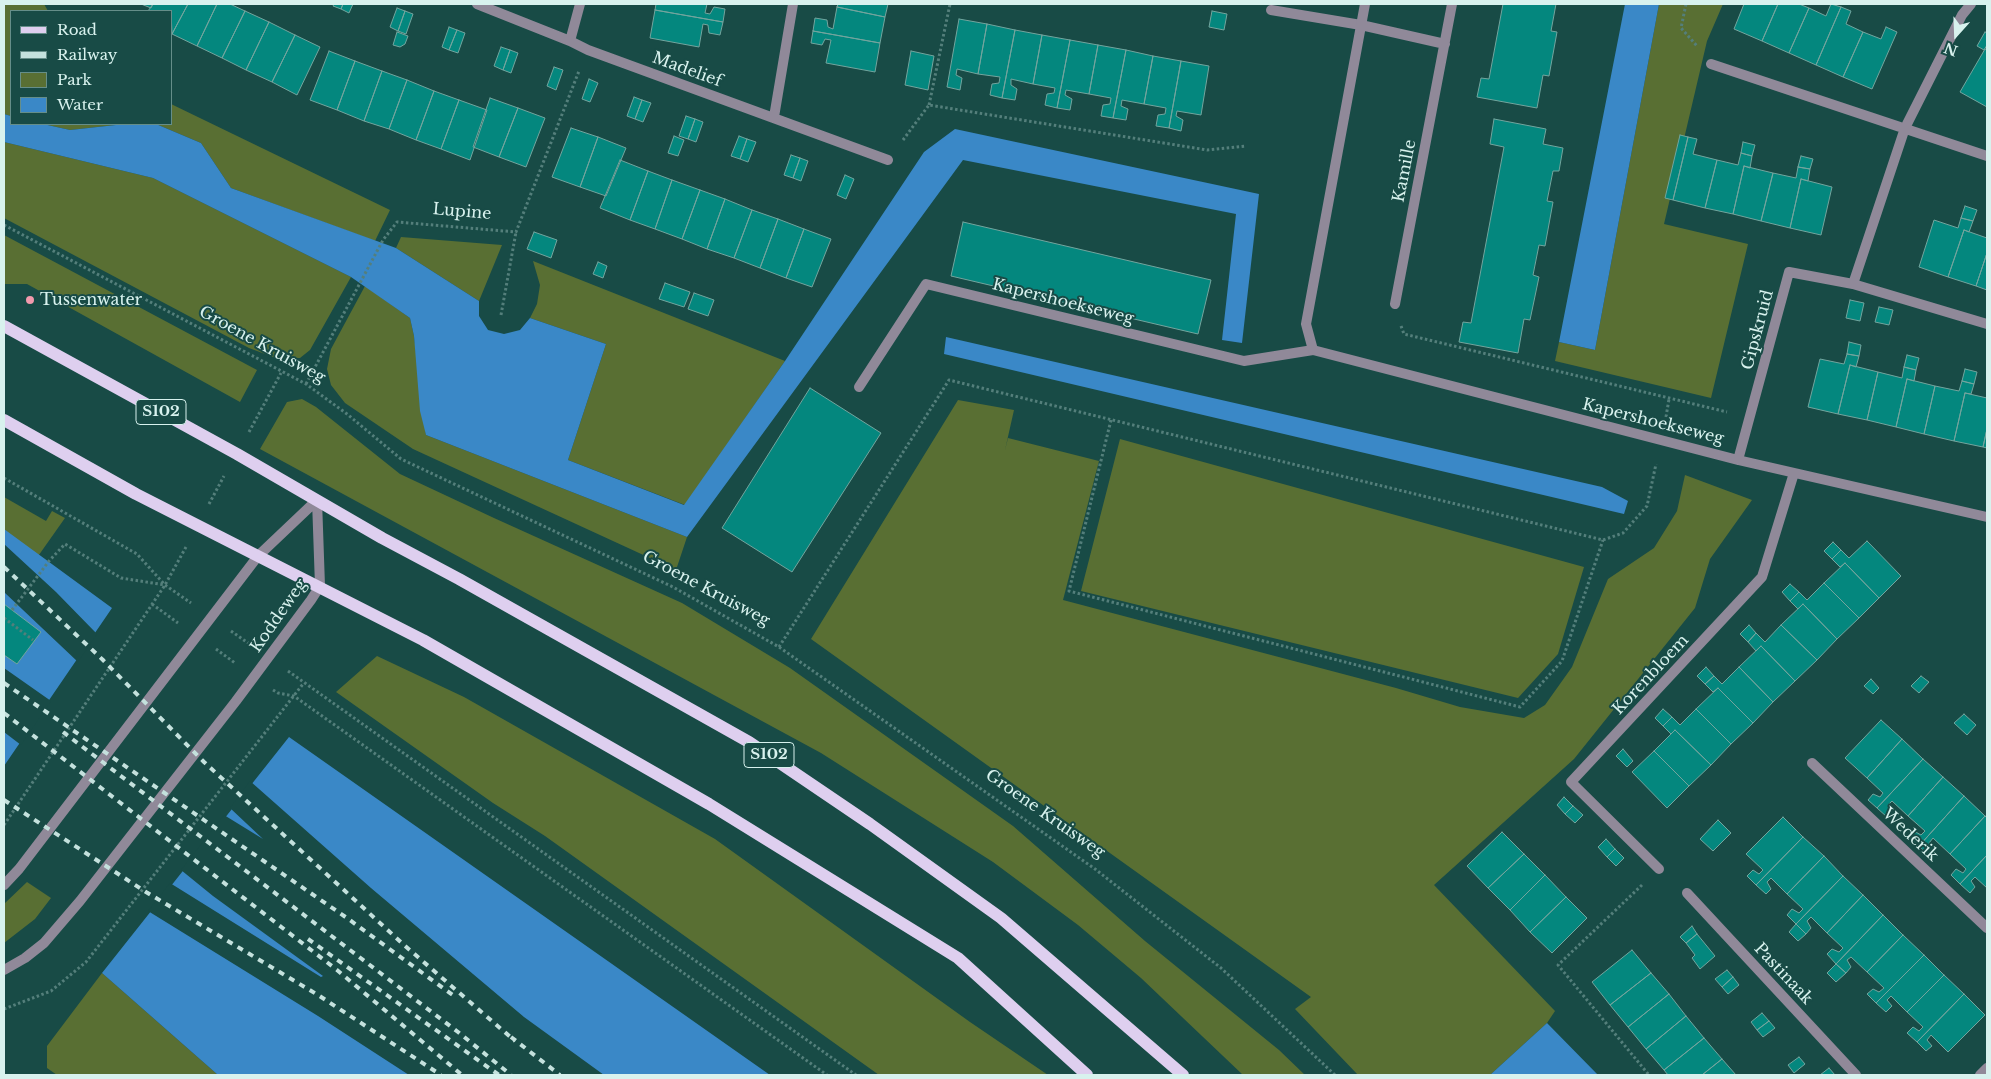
<!DOCTYPE html>
<html>
<head>
<meta charset="utf-8">
<style>
  body { margin:0 }
  #map { position:relative; width:1991px; height:1079px; overflow:hidden; background:#184b46; font-family:"Libre Baskerville",serif }
  canvas { display:block }
  .frame { position:absolute; inset:0; border:5px solid #d8f2ee; pointer-events:none }
  .legend { position:absolute; left:10px; top:10px; width:162px; height:115px; box-sizing:border-box; background:#184b46; border:1px solid #658e89; margin:0; padding:6px 9px; list-style:none; font-size:15px; color:#d8f2ee }
  .legend li { display:flex; align-items:center; gap:10px; height:25px }
  .legend b { width:25px; border:1px solid #658e89 }
  .north { position:absolute; left:1931px; top:10px; width:50px; height:50px; -webkit-text-stroke:4px #184b46; paint-order:stroke; rotate:200deg; font-size:14px; font-weight:700; line-height:20px; text-align:center; color:#d8f2ee }
  .north::after { content:''; display:block; margin:auto; width:18px; height:22px; background:#d8f2ee; clip-path:polygon(50% 0,100% 100%,50% 72%,0 100%) }
</style>
</head>
<body>
<div id="map">
<canvas width="1991" height="1079"></canvas>
<div class="frame"></div>
<ul class="legend">
<li><b style="height:6px;background:#decfef"></b>Road</li>
<li><b style="height:6px;background:#c4e1dd"></b>Railway</li>
<li><b style="height:14px;background:#596f33"></b>Park</li>
<li><b style="height:14px;background:#3a88c7"></b>Water</li>
</ul>
<div class="north">N</div>
</div>
<script>
const c = document.querySelector('canvas').getContext('2d');
c.lineJoin = 'round';
function fillPath(path, color) {
  c.fillStyle = color;
  c.fill(path, 'evenodd');
}
function toPath(rows) {
  const path = new Path2D();
  for (const r of rows) {
    path.moveTo(r[0], r[1]);
    for (let i = 2; i < r.length; i += 2) path.lineTo(r[i], r[i + 1]);
  }
  return path;
}
function trace(path, color, width, dash) {
  c.strokeStyle = color;
  c.lineWidth = width;
  c.lineCap = dash ? 'butt' : 'round';
  c.setLineDash(dash || []);
  c.stroke(path);
}
function write(font, color, halo, rows, align = 'center') {
  c.font = font + ' "Libre Baskerville",serif';
  c.lineWidth = 4;
  c.setLineDash([]);
  c.textBaseline = 'middle';
  c.strokeStyle = halo;
  c.fillStyle = color;
  for (const [text, x, y, turn = 0] of rows) {
    c.save();
    c.translate(x, y);
    c.rotate((+turn || 0) * Math.PI / 180);
    c.textAlign = isNaN(turn) ? turn : align;
    if (halo) c.strokeText(text, 0, 0);
    c.fillText(text, 0, 0);
    c.restore();
  }
}
fillPath(toPath([
  [4,4,44,4,48,11,11,11,11,116,4,114],
  [1659,4,1723,4,1707,41,1664,224,1748,244,1711,398,1555,361,1559,342,1595,350],
  [171,104,390,210,375,241,231,188,201,143,156,124,171,124],
  [43,124,125,124,70,130],
  [4,142,153,178,351,277,310,350,300,358,281,360,249,348,4,218],
  [4,235,257,370,240,402,27,284,4,284],
  [401,237,502,245,479,301,396,248],
  [533,261,785,361,685,505,568,460,606,344,530,318,537,304,540,285],
  [365,286,410,318,414,336,426,435,687,537,676,570,413,449,345,403,331,385,327,369,331,349],
  [302,399,316,407,400,474,494,518,682,603,790,668,1013,826,1145,941,1279,1050,1305,1075,1243,1075,1141,978,1078,925,993,862,821,753,260,449,287,402],
  [958,400,1014,410,1005,450,1008,438,1099,461,1063,600,1396,688,1460,707,1524,718,1545,705,1572,667,1608,579,1654,548,1677,511,1685,475,1752,500,1710,559,1695,608,1574,759,1434,885,1555,1011,1547,1023,1490,1075,1358,1075,1295,1009,1311,997,811,639],
  [1120,439,1584,567,1558,654,1518,698,1081,591],
  [4,497,46,521,52,511,65,518,29,569,4,546],
  [377,656,464,697,715,839,970,1022,1048,1075,879,1075,545,836,493,803,336,692],
  [27,882,51,898,35,919,4,943,4,904],
  [102,973,218,1075,57,1075,47,1068,47,1046]
]), '#596f33');
fillPath(toPath([
  [1625,4,1659,4,1595,350,1559,342],
  [4,114,11,116,11,124,43,124,70,130,125,124,156,124,201,143,231,188,396,248,479,301,479,316,488,330,504,334,520,330,530,318,606,344,568,460,684,505,785,361,924,152,955,129,1259,194,1242,343,1222,340,1236,214,963,160,687,537,426,435,420,411,414,336,410,318,351,277,153,178,4,142],
  [946,337,1602,487,1628,501,1624,514,944,354],
  [4,529,112,608,4,766],
  [289,737,770,1075,218,1075,102,973],
  [1547,1023,1598,1075,1490,1075]
]), '#3a88c7');
fillPath(toPath([
  [4,544,56,592,97,634,78,662,4,592],
  [4,668,51,701,21,745,4,732],
  [250,781,371,888,524,1017,604,1075,409,1075,318,1016,148,911,170,883,321,977,323,976,213,896,181,870,224,815,263,839,230,808]
]), '#184b46');
const building = toPath([
  [141,4,153,4,151,8,141,4],
  [153,4,188,4,172,34,171,11,148,11,153,4],
  [188,4,217,4,197,46,172,34,188,4],
  [217,4,230,4,245,11,222,58,197,46,217,4],
  [334,4,343,4,341,9,333,6,334,4],
  [343,4,353,4,349,13,341,9,343,4],
  [656,4,707,4,705,13,710,14,714,7,725,9,723,22,655,10,656,4],
  [838,4,888,4,885,17,837,7,838,4],
  [1503,4,1556,4,1551,31,1557,32,1549,76,1543,75,1537,108,1477,97,1481,78,1489,79,1503,4],
  [1744,4,1778,4,1762,41,1734,29,1744,4],
  [1778,4,1799,4,1809,8,1789,53,1762,41,1778,4],
  [1831,4,1841,7,1816,65,1789,53,1809,8,1826,16,1831,4],
  [837,7,885,17,880,43,813,31,815,18,827,20,828,27,833,29,837,7],
  [1841,7,1851,11,1846,24,1863,32,1843,77,1816,65,1841,7],
  [397,8,405,11,398,31,390,27,397,8],
  [655,10,723,22,720,35,709,33,708,25,703,24,699,47,650,38,655,10],
  [245,11,269,22,246,70,222,58,245,11],
  [405,11,413,14,406,34,398,31,405,11],
  [1212,11,1227,14,1224,30,1209,27,1212,11],
  [959,19,987,24,978,74,957,69,956,75,962,78,960,90,947,87,959,19],
  [269,22,295,35,272,82,246,70,269,22],
  [987,24,1015,30,1002,98,990,95,992,84,999,83,1000,77,978,74,987,24],
  [449,27,457,30,449,50,442,47,449,27],
  [1886,27,1897,32,1872,89,1843,77,1863,32,1881,39,1886,27],
  [457,30,465,33,458,53,449,50,457,30],
  [1015,30,1042,35,1033,84,1011,79,1011,85,1017,89,1015,100,1002,98,1015,30],
  [813,31,880,43,875,72,826,63,831,40,825,39,822,45,811,43,813,31],
  [397,32,408,36,405,44,400,47,393,45,397,32],
  [1985,32,1987,33,1987,45,1984,50,1977,46,1985,32],
  [295,35,320,47,297,95,272,82,295,35],
  [1042,35,1070,40,1057,108,1045,105,1047,94,1054,93,1055,88,1033,84,1042,35],
  [1070,40,1098,45,1089,94,1066,90,1065,95,1072,99,1070,110,1057,108,1070,40],
  [1098,45,1126,50,1113,118,1101,116,1103,105,1110,104,1111,98,1089,94,1098,45],
  [501,47,510,50,503,70,494,66,501,47],
  [1985,49,1987,50,1987,107,1960,92,1985,49],
  [510,50,518,53,511,73,503,70,510,50],
  [1126,50,1153,56,1144,104,1122,100,1121,106,1128,109,1126,120,1113,118,1126,50],
  [329,51,355,61,337,110,310,100,329,51],
  [911,51,934,56,928,90,905,85,911,51],
  [1153,56,1181,61,1169,128,1156,126,1158,115,1165,114,1166,108,1144,104,1153,56],
  [355,61,382,71,364,121,337,110,355,61],
  [1181,61,1209,66,1201,115,1177,111,1176,116,1183,120,1181,131,1169,128,1181,61],
  [554,67,563,70,556,90,547,86,554,67],
  [382,71,407,80,389,129,364,121,382,71],
  [589,79,598,83,590,102,582,99,589,79],
  [407,80,434,91,416,140,389,129,407,80],
  [434,91,459,100,441,149,416,140,434,91],
  [634,97,642,100,635,119,627,116,634,97],
  [490,98,518,108,499,157,473,147,490,98],
  [459,100,487,110,470,160,441,149,459,100],
  [642,100,651,103,643,122,635,119,642,100],
  [518,108,545,118,526,167,499,157,518,108],
  [686,116,695,119,688,139,679,136,686,116],
  [695,119,703,122,696,142,688,139,695,119],
  [1494,119,1546,129,1543,144,1563,148,1559,171,1553,171,1547,201,1553,202,1545,246,1539,245,1533,275,1539,277,1530,320,1524,319,1518,353,1459,342,1463,322,1471,323,1504,147,1490,144,1494,119],
  [571,128,598,137,580,187,552,177,571,128],
  [1680,135,1688,137,1673,200,1665,198,1680,135],
  [674,136,684,140,678,156,668,153,674,136],
  [739,136,747,139,740,159,731,156,739,136],
  [598,137,626,148,606,196,580,187,598,137],
  [1688,137,1697,139,1693,154,1717,160,1705,208,1673,200,1688,137],
  [747,139,756,142,748,162,740,159,747,139],
  [1743,142,1755,145,1752,156,1741,153,1743,142],
  [1741,153,1752,156,1750,168,1744,166,1733,214,1705,208,1717,160,1738,165,1741,153],
  [791,155,800,158,793,178,784,175,791,155],
  [1801,156,1813,159,1810,169,1798,167,1801,156],
  [800,158,808,161,801,181,793,178,800,158],
  [620,160,648,171,630,220,600,208,620,160],
  [1744,166,1773,173,1761,221,1733,214,1744,166],
  [1798,167,1810,169,1808,181,1801,179,1790,228,1761,221,1773,173,1796,178,1798,167],
  [648,171,672,180,655,229,630,220,648,171],
  [845,175,854,179,846,199,837,195,845,175],
  [1801,179,1832,187,1821,235,1790,228,1801,179],
  [672,180,700,190,682,239,655,229,672,180],
  [700,190,725,199,707,249,682,239,700,190],
  [725,199,752,210,734,258,707,249,725,199],
  [1965,206,1977,210,1973,221,1961,218,1965,206],
  [752,210,778,219,760,268,734,258,752,210],
  [1961,218,1973,221,1969,232,1964,230,1948,277,1919,267,1934,220,1958,228,1961,218],
  [778,219,804,229,786,278,760,268,778,219],
  [963,222,1211,280,1198,334,951,276,963,222],
  [804,229,831,239,812,287,786,278,804,229],
  [1964,230,1987,238,1987,253,1976,286,1948,277,1964,230],
  [534,232,557,240,551,258,527,249,534,232],
  [1987,253,1987,290,1976,286,1987,253],
  [598,262,607,266,603,278,593,274,598,262],
  [665,283,690,292,684,307,659,299,665,283],
  [694,293,714,300,708,316,688,309,694,293],
  [1850,300,1864,303,1860,321,1846,318,1850,300],
  [1879,307,1893,310,1889,325,1875,322,1879,307],
  [1849,342,1861,345,1859,356,1847,354,1849,342],
  [1847,354,1859,356,1856,367,1850,365,1838,414,1808,407,1820,359,1844,364,1847,354],
  [1907,355,1919,358,1916,370,1904,367,1907,355],
  [1850,365,1878,372,1867,420,1838,414,1850,365],
  [1904,367,1916,370,1914,381,1907,379,1896,427,1867,420,1878,372,1902,378,1904,367],
  [1965,369,1977,372,1974,384,1962,381,1965,369],
  [1907,379,1935,386,1924,434,1896,427,1907,379],
  [1962,381,1974,384,1971,394,1965,393,1954,441,1924,434,1935,386,1959,391,1962,381],
  [810,388,881,433,792,572,722,528,810,388],
  [1965,393,1987,398,1987,429,1983,447,1954,441,1965,393],
  [1987,429,1987,448,1983,447,1987,429],
  [1867,541,1901,576,1879,598,1845,563,1840,567,1832,559,1841,550,1849,558,1867,541],
  [1833,542,1841,550,1832,559,1824,551,1833,542],
  [1845,563,1879,598,1859,618,1824,583,1845,563],
  [1824,583,1859,618,1837,639,1803,604,1798,609,1790,601,1799,592,1807,600,1824,583],
  [1790,584,1799,592,1790,601,1782,592,1790,584],
  [4,604,41,632,17,664,4,655,4,604],
  [1803,604,1837,639,1817,660,1781,625,1803,604],
  [1749,625,1756,633,1748,642,1740,634,1749,625],
  [1781,625,1817,660,1795,681,1761,646,1756,651,1748,642,1756,633,1765,642,1781,625],
  [1761,646,1795,681,1773,702,1739,667,1761,646],
  [1706,667,1714,676,1705,684,1697,676,1706,667],
  [1739,667,1773,702,1753,723,1718,688,1713,692,1705,684,1714,676,1722,684,1739,667],
  [1921,676,1929,682,1919,693,1911,686,1921,676],
  [1871,679,1879,688,1873,694,1864,686,1871,679],
  [1718,688,1753,723,1731,744,1696,709,1718,688],
  [1663,709,1672,717,1663,726,1655,718,1663,709],
  [1696,709,1731,744,1711,765,1675,730,1671,734,1663,726,1672,717,1680,725,1696,709],
  [1964,714,1976,725,1967,735,1954,723,1964,714],
  [1881,720,1902,739,1867,778,1845,758,1881,720],
  [1675,730,1711,765,1689,786,1654,751,1675,730],
  [1902,739,1923,759,1877,808,1868,800,1873,794,1880,797,1883,793,1867,778,1902,739],
  [1623,749,1633,761,1627,767,1616,756,1623,749],
  [1654,751,1689,786,1667,808,1632,772,1654,751],
  [1923,759,1943,777,1908,816,1892,801,1888,805,1892,811,1887,817,1877,808,1923,759],
  [1943,777,1964,796,1919,846,1909,837,1914,831,1921,835,1925,831,1908,816,1943,777],
  [1964,796,1985,816,1950,854,1933,838,1929,843,1934,849,1928,855,1919,846,1964,796],
  [1564,797,1573,806,1565,814,1557,805,1564,797],
  [1573,806,1583,815,1575,823,1565,814,1573,806],
  [1985,816,1987,818,1987,855,1960,884,1951,875,1956,869,1963,873,1966,869,1950,854,1985,816],
  [1783,817,1803,837,1756,885,1747,876,1753,870,1759,874,1763,870,1746,854,1783,817],
  [1718,820,1731,833,1713,851,1700,839,1718,820],
  [1502,832,1524,854,1488,888,1467,866,1502,832],
  [1803,837,1824,856,1787,894,1771,878,1767,882,1771,889,1766,894,1756,885,1803,837],
  [1606,839,1615,849,1607,857,1598,847,1606,839],
  [1615,849,1624,858,1616,866,1607,857,1615,849],
  [1524,854,1545,875,1510,910,1488,888,1524,854],
  [1987,855,1987,888,1975,877,1971,881,1975,887,1970,893,1960,884,1987,855],
  [1824,856,1843,876,1796,924,1787,915,1792,909,1799,913,1803,909,1787,894,1824,856],
  [1545,875,1566,897,1530,932,1510,910,1545,875],
  [1843,876,1863,895,1827,933,1811,917,1807,921,1811,928,1806,934,1796,924,1843,876],
  [1863,895,1883,915,1836,964,1827,954,1832,949,1839,952,1843,948,1827,933,1863,895],
  [1566,897,1587,918,1552,953,1530,932,1566,897],
  [1883,915,1903,935,1867,972,1851,957,1847,960,1851,967,1846,973,1836,964,1883,915],
  [1796,924,1806,934,1798,941,1789,932,1796,924],
  [1692,926,1697,934,1686,943,1680,937,1692,926],
  [1697,934,1715,956,1700,969,1692,958,1695,955,1686,943,1697,934],
  [1903,935,1924,955,1876,1003,1867,994,1873,989,1879,992,1884,988,1867,972,1903,935],
  [1632,950,1651,973,1610,1005,1592,982,1632,950],
  [1924,955,1944,975,1907,1012,1891,996,1887,1000,1892,1006,1886,1012,1876,1003,1924,955],
  [1836,964,1846,973,1836,982,1827,973,1836,964],
  [1727,970,1733,977,1722,987,1715,979,1727,970],
  [1651,973,1669,994,1628,1027,1610,1005,1651,973],
  [1944,975,1964,994,1917,1042,1907,1033,1913,1027,1919,1031,1923,1027,1907,1012,1944,975],
  [1733,977,1739,985,1728,994,1722,987,1733,977],
  [1669,994,1686,1016,1646,1049,1628,1027,1669,994],
  [1964,994,1985,1015,1948,1052,1931,1035,1927,1040,1932,1046,1926,1051,1917,1042,1964,994],
  [1762,1013,1769,1021,1757,1030,1751,1022,1762,1013],
  [1686,1016,1704,1038,1664,1070,1646,1049,1686,1016],
  [1769,1021,1775,1028,1763,1037,1757,1030,1769,1021],
  [1704,1038,1722,1059,1702,1075,1668,1075,1664,1070,1704,1038],
  [1799,1057,1805,1064,1794,1073,1788,1065,1799,1057],
  [1722,1059,1736,1075,1702,1075,1722,1059],
  [1829,1068,1835,1075,1820,1075,1829,1068]
]);
fillPath(building, '#04877e');
trace(building, '#73a59e', 1);
trace(toPath([
  [1686,4,1681,28,1697,46],
  [929,105,950,4],
  [903,140,929,105,1207,150,1246,146],
  [4,225,306,384,347,414,401,459,673,587,779,647,1095,869,1221,968,1335,1075],
  [501,315,516,232],
  [1401,326,1404,334,1727,412],
  [306,384,383,240,397,222,516,232,579,71],
  [1666,417,1669,399],
  [1111,420,1069,591,1520,707,1562,661,1603,540],
  [249,432,281,373],
  [4,478,137,554,165,585,191,603],
  [209,504,224,476],
  [152,604,178,623],
  [12,610,49,561,65,544,121,578,165,585],
  [4,618,33,640],
  [231,631,248,643],
  [779,647,949,380,1603,540,1623,533,1647,506,1656,464],
  [216,649,235,663],
  [288,671,856,1075],
  [273,690,278,693,294,696,827,1075],
  [4,825,165,585,186,547],
  [1642,885,1558,965,1649,1075],
  [4,1009,51,991,86,962,303,684]
]), '#547f7b', 3, [2.5, 2.5]);
trace(toPath([
  [1271,10,1361,25],
  [859,387,926,284,1244,361,1313,350]
]), '#908999', 10);
trace(toPath([
  [477,4,570,41,588,50,888,160],
  [1365,4,1306,324,1313,350,1738,460,1987,517],
  [1361,25,1445,44],
  [570,41,580,4],
  [1711,64,1987,156],
  [774,117,793,4],
  [1853,284,1987,324],
  [1395,304,1452,4],
  [1738,460,1789,272,1853,284,1905,128,1962,15,1971,4],
  [1812,763,1987,928],
  [1659,869,1571,782,1762,577,1794,473],
  [4,885,19,869,258,556,317,500],
  [1687,893,1856,1075],
  [4,970,25,958,44,943,80,901,236,701,311,600,320,586,317,500],
  [1980,1075,1987,1068]
]), '#908999', 10);
trace(toPath([
  [4,326,237,454,382,538,459,579,749,742,870,824,1001,918,1183,1075],
  [4,420,136,494,423,640,709,804,958,958,1087,1075]
]), '#decfef', 12);
trace(toPath([
  [4,567,103,660,204,762,404,945,515,1041],
  [4,683,347,918,454,996],
  [4,713,337,970,462,1075],
  [63,732,458,1032,511,1075],
  [4,800,146,892,318,995,441,1075],
  [308,939,499,1075],
  [511,1037,560,1075]
]), '#c4e1dd', 4, [6, 6]);
for (const [x, y, r, color] of [
  [30,300,5,"#f29aad"]
]) {
  const dot = new Path2D();
  dot.arc(x, y, r, 0, 2 * Math.PI);
  c.fillStyle = color;
  c.fill(dot);
  trace(dot, '#184b46', 2);
}
for (const [x, y, w] of [
  [161,412,50],
  [769,755,50]
]) {
  const box = new Path2D();
  box.roundRect(x - w / 2, y - 12.5, w, 25, 4);
  c.fillStyle = '#184b46';
  c.fill(box);
  trace(box, '#d8f2ee', 1);
}
write('bold 15px', '#d8f2ee', null, [
  ["S102",161,412],
  ["S102",769,755]
]);
write('16px', '#d8f2ee', '#184b46', [
  ["Madelief",687,70,20],
  ["Kamille",1405,171,-79],
  ["Lupine",462,212,5],
  ["Kapershoekseweg",1063,302,14],
  ["Gipskruid",1758,330,-75],
  ["Groene Kruisweg",262,345,29],
  ["Kapershoekseweg",1653,422,14],
  ["Groene Kruisweg",706,589,28],
  ["Koddeweg",279,616,-55],
  ["Korenbloem",1651,675,-47],
  ["Groene Kruisweg",1045,814,35],
  ["Wederik",1910,835,43],
  ["Pastinaak",1783,974,47]
]);
write('16px', '#d8f2ee', '#184b46', [
  ["Tussenwater",40,300]
], 'left');
</script>
</body>
</html>
